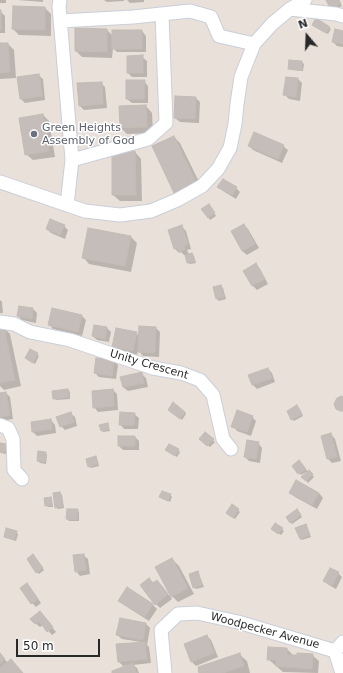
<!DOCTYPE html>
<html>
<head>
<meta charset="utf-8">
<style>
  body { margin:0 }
  #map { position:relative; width:343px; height:673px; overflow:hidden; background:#e9e0da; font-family:"DejaVu Sans",sans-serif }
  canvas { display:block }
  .north { position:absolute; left:287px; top:16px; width:40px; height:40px; -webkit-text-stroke:3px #fff; paint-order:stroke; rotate:341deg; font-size:11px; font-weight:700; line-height:16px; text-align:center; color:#282828 }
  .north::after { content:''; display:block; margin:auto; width:14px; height:18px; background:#282828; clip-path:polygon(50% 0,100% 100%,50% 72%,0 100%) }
  .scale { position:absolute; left:16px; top:639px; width:84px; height:18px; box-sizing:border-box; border:2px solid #282828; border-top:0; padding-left:5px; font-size:12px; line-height:14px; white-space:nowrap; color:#282828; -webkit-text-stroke:3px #fff; paint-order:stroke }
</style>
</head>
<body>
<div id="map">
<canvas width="343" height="673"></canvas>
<div class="north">N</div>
<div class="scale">50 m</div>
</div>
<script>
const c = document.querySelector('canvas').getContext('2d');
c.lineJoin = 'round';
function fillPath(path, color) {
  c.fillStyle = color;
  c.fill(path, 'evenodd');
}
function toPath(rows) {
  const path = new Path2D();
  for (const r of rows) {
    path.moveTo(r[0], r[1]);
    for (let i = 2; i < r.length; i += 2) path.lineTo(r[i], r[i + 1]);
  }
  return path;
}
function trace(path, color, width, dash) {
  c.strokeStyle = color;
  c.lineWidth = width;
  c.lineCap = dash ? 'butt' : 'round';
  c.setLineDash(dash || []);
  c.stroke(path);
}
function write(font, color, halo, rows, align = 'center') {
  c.font = font + ' "DejaVu Sans",sans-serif';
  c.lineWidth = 3;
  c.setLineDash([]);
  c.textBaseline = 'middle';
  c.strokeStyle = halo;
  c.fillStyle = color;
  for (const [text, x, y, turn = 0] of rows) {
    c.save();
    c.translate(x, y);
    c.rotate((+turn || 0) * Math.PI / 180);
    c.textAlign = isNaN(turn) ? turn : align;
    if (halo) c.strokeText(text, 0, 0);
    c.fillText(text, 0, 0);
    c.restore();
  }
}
fillPath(toPath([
  [0,0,6,0,6,3,0,3],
  [17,0,43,0,43,2],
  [104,0,124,0,124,1,107,2],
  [127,0,144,0,144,2,130,3],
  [327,0,339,0,342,6,333,10],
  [14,7,45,8,51,14,51,36,19,35,13,29],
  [0,11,5,16,5,33,0,33],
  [315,27,329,28,331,29,328,34],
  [107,30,113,36,142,31,146,36,146,52,117,52,113,48,112,58,82,57,76,51],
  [343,32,343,47,337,46,333,42],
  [0,44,8,44,14,50,16,78,0,79],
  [128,57,142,57,147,61,147,77,132,77,128,73],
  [302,62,304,64,303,71,291,70,289,69],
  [38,75,43,79,45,100,25,103,21,99],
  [298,79,302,83,300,101,289,99,285,95],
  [144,81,148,86,148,103,132,103,127,99],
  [101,83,105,87,107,108,84,110,79,105],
  [176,97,196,98,200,102,199,123,180,122,175,118],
  [146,106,152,113,153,133,127,134,121,128],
  [43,115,49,121,55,157,33,160,26,154],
  [174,137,180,143,202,188,181,198,175,192],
  [249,146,283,146,288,150,282,163,253,150],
  [113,152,135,152,141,159,142,201,120,201,113,195],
  [219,187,236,188,240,192,236,199,223,191],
  [211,207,216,216,210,220,203,209],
  [244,225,248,229,259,248,247,255,242,251],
  [64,226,68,230,65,239,51,233,47,229],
  [182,227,186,231,191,249,187,250,189,255,192,254,194,256,196,263,190,264,188,263,186,255,184,255,181,252,179,253,175,249],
  [131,237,137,243,131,272,89,264,83,257],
  [256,265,260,269,268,284,257,290,253,286,244,271],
  [221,286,223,288,226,299,219,301,217,299],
  [0,300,2,302,3,313,0,313],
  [33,309,37,313,36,323,22,320,18,316],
  [82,316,86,320,82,336,53,329,49,324],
  [140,327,156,328,160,332,159,357,143,356,138,350,137,355,117,351,113,347,136,333,140,337],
  [4,328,10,334,21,386,4,390,0,386,0,329],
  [107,328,111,332,109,342,97,340,93,336],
  [30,350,39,356,35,364,28,360],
  [114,361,118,365,116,379,99,377,95,373],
  [268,369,272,373,275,382,257,389,253,385],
  [141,373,146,378,148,387,128,391,123,387],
  [68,390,70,392,70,399,56,400,54,398],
  [113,390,117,394,118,410,98,412,94,407],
  [6,393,10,397,13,419,0,421,0,394],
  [299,408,303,416,294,421,292,419],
  [171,411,185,412,186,414,182,420],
  [70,413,75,417,77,426,65,430,61,426],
  [134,414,139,418,138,429,124,429,120,424],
  [252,417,256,421,251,436,237,431,233,426],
  [51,420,55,425,56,433,37,436,33,432],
  [107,424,110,431,103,432,102,430],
  [206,433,215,442,210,447,200,439],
  [331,434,335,439,341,461,332,463,328,459],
  [119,437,135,437,139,441,139,450,123,450,119,446],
  [258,443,262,448,260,463,249,461,245,457],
  [6,445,8,447,6,454,1,453,0,447],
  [166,450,178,450,180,452,177,457],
  [46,453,47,455,46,464,40,463,38,461],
  [96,457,97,459,99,466,91,468,89,466],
  [301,463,308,472,309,471,314,477,308,483,303,477,307,473,306,472,301,475,293,466],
  [60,493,62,495,64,508,58,509,56,507],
  [291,493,319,493,323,498,317,509,295,497],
  [170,495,172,497,170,502,161,497],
  [51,498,52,500,53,507,48,507,46,505],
  [233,505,240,512,235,519,229,514],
  [77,510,79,512,79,521,69,521,67,519],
  [299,512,302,517,292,524,290,522],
  [306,526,311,537,302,540,300,538],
  [272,529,282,529,284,531,281,535],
  [16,532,18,534,16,541,7,538,5,537],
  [83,555,88,559,90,574,80,576,76,571],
  [35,557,44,570,39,574,37,572],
  [172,559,179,566,194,594,178,602,172,596],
  [198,572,204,587,196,589,194,587],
  [338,573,342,577,336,589,329,585,324,581],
  [153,584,161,585,172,599,160,608,156,604],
  [127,588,153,605,157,609,149,621,124,605,119,600],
  [31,589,41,603,36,607,32,603],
  [44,617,56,632,52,635,43,625,40,627,35,623],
  [120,619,146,624,150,628,147,645,149,647,151,663,133,665,137,668,139,673,113,673,128,665,123,666,119,662,141,642,122,639,117,635],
  [207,636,211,640,218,657,196,666,192,662],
  [287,649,293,655,312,655,319,661,318,673,283,672,268,659],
  [0,654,8,663,11,660,23,673,0,673],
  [240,655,247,661,250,673,201,673]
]), '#0003');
const building = toPath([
  [326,0,339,0,341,4,330,8,326,0],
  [13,6,45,7,45,30,12,29,13,6],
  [0,10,1,10,1,30,0,30,0,10],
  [316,18,330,27,326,33,312,25,316,18],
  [75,28,107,29,107,52,75,51,75,28],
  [335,29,343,31,343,44,332,42,335,29],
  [112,30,142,30,142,49,112,49,112,30],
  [0,43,8,43,10,72,0,73,0,43],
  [143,55,143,73,127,73,127,56,143,55],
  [289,60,302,61,302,70,288,69,289,60],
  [39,74,42,96,20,99,17,77,39,74],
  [286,77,298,78,296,97,283,95,286,77],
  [126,80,145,80,144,99,126,99,126,80],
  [102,82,103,104,79,106,77,83,102,82],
  [175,96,196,97,195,119,174,118,175,96],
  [146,105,147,127,120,128,119,106,146,105],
  [43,114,49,151,25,155,19,118,43,114],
  [254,132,284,145,278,159,248,146,254,132],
  [174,136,196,182,174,193,152,146,174,136],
  [112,151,135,151,136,195,112,195,112,151],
  [223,179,237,187,232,195,217,187,223,179],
  [209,204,215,213,208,218,201,209,209,204],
  [50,219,65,225,60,235,46,229,50,219],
  [244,224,255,244,242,251,231,231,244,224],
  [182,225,188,244,184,246,185,250,179,252,177,248,174,249,168,230,182,225],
  [88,228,131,236,125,266,82,258,88,228],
  [192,253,195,261,187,263,185,255,192,253],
  [256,263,265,279,252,286,243,271,256,263],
  [221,285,224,297,216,299,213,287,221,285],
  [19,306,33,308,32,319,17,316,19,306],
  [52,308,82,315,78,332,48,325,52,308],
  [94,325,107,327,105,339,92,336,94,325],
  [139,326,156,327,155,353,138,352,139,326],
  [4,327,15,380,0,383,0,328,4,327],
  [116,328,137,332,133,351,112,347,116,328],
  [30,349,38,353,33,363,25,358,30,349],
  [96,358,114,360,112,376,94,373,96,358],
  [268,368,272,378,252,385,248,375,268,368],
  [142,372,144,383,123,387,120,377,142,372],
  [68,389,69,397,53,399,52,391,68,389],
  [113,389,114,406,93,408,92,391,113,389],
  [6,392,10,415,0,417,0,393,6,392],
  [341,396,343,397,343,411,340,411,336,409,334,404,337,398,341,396],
  [173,402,185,412,180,419,168,410,173,402],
  [297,405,302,414,291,420,287,411,297,405],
  [237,410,253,416,247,432,231,427,237,410],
  [71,412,74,422,60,427,56,417,71,412],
  [120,412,135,413,134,425,119,425,120,412],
  [51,419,52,429,32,432,31,422,51,419],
  [108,423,109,429,101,431,99,425,108,423],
  [205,432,214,439,207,446,199,439,205,432],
  [331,433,337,457,327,459,321,436,331,433],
  [118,436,135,436,135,446,118,446,118,436],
  [247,440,259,442,256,459,244,457,247,440],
  [0,443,7,444,4,453,0,452,0,443],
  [169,444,179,449,175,456,165,450,169,444],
  [38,451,46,452,45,462,37,461,38,451],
  [96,456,98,464,88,467,86,459,96,456],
  [299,460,306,469,298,474,292,466,299,460],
  [309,470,313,474,306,481,301,477,309,470],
  [296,480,319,493,312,505,289,493,296,480],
  [162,491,171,494,168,501,159,497,162,491],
  [60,492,63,506,55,508,53,493,60,492],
  [51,497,52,505,45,506,44,498,51,497],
  [232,504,239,509,233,518,226,513,232,504],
  [67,509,78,509,77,520,66,519,67,509],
  [297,509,301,515,290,523,286,517,297,509],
  [275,523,283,528,278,534,271,529,275,523],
  [306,524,310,535,300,539,295,528,306,524],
  [6,528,17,531,14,540,4,537,6,528],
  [33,554,43,568,36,573,27,559,33,554],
  [84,554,86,570,75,572,73,555,84,554],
  [172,558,188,588,171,597,155,567,172,558],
  [330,568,339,572,332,586,323,581,330,568],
  [198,571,202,585,193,588,189,574,198,571],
  [149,578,153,583,157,580,168,594,155,605,140,585,149,578],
  [27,583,38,599,31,604,20,588,27,583],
  [127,587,153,604,145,617,118,601,127,587],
  [40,611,53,627,47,632,39,621,35,624,30,619,40,611],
  [120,618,146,623,143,640,116,635,120,618],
  [207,635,214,653,191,662,184,644,207,635],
  [145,642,147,659,118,662,116,644,145,642],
  [268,647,287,648,287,655,297,655,297,653,313,654,312,669,276,666,276,660,267,660,268,647],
  [0,653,5,659,0,664,0,653],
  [240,653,244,666,223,673,199,673,198,667,240,653],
  [11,659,23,673,0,673,0,668,11,659],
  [133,663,137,673,112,673,112,671,133,663]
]);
fillPath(building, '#c4bdba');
trace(building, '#c4bbb4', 1);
const street = toPath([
  [60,0,59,6,72,160,67,205],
  [290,9,336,14,343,16],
  [60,21,133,17,190,11,211,17,219,36,254,44],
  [72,160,148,139,166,123,162,14],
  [0,182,85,211,120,215,151,211,177,200,202,186,218,169,230,148,235,124,237,104,241,77,254,44,272,24,290,9,305,0],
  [0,322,14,324,30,332,70,340,153,368,181,373,200,380,213,395,223,439,231,449],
  [0,425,8,428,13,439,14,470,22,479],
  [335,651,342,673],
  [165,673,161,630,178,614,197,613,238,622,335,651,343,642]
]);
trace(street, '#c9cfd9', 15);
trace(street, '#fff', 13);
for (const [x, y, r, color] of [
  [34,134,4,"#6b7280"]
]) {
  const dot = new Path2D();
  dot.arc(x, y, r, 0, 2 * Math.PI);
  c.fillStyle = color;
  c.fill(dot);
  trace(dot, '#fff', 1.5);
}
write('11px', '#5b616d', '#fff', [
  ["Green Heights",42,128],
  ["Assembly of God",42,141]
], 'left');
write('11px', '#282828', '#fff', [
  ["Unity Crescent",149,365,16],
  ["Woodpecker Avenue",265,631,15]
]);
</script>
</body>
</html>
